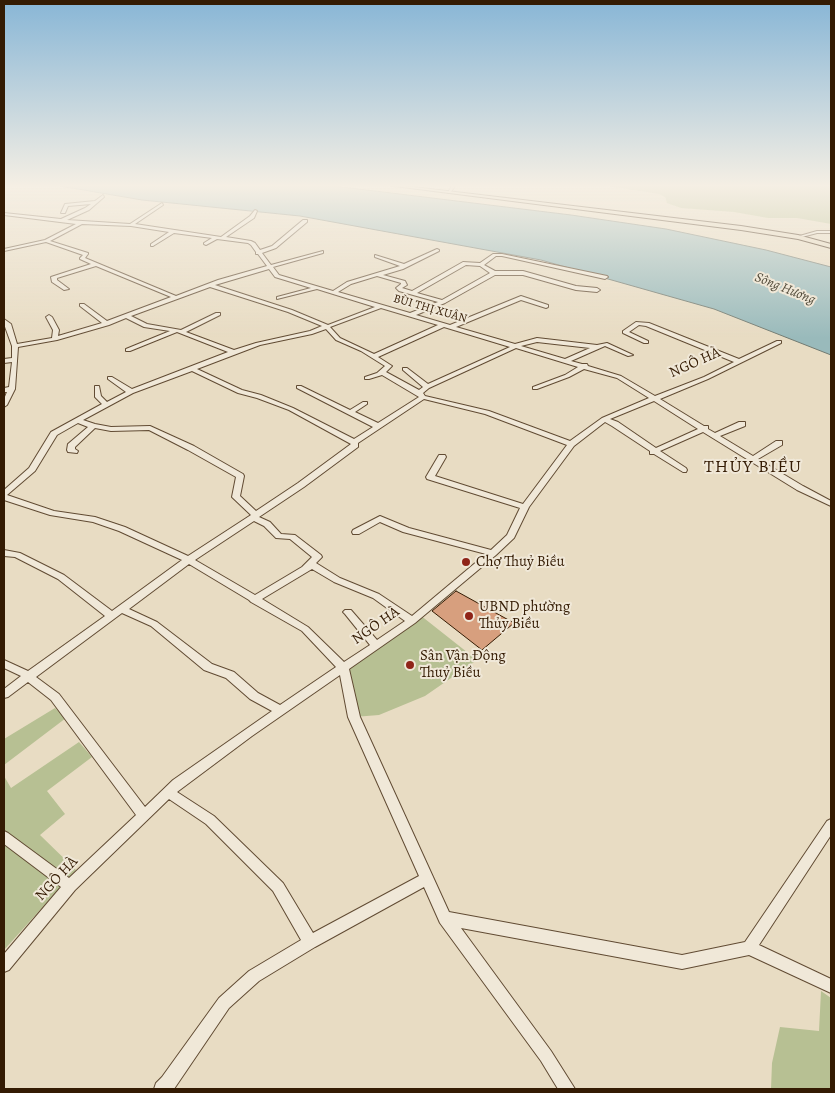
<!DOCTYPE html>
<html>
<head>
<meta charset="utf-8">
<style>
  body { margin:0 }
  #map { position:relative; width:835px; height:1093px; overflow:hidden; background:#e8dcc3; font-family:Alegreya,serif }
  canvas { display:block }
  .frame { position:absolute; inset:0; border:5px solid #341b03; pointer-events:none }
</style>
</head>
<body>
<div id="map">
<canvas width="835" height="1093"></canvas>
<div class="frame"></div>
</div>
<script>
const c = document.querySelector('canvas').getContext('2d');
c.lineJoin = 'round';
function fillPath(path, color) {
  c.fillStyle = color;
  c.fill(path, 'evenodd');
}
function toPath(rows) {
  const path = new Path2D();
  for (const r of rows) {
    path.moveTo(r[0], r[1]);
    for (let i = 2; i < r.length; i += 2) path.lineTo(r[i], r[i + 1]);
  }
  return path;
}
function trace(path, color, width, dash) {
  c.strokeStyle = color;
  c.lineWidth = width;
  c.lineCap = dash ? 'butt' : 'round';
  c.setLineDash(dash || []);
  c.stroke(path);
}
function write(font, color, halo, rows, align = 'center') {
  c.font = font + ' Alegreya,serif';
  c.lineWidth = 4;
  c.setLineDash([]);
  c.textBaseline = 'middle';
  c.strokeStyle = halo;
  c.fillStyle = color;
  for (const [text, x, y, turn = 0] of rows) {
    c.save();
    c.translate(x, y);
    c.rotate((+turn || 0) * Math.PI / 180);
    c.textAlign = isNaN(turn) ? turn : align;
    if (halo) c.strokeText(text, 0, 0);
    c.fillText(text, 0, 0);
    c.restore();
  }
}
fillPath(toPath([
  [583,185,831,185,831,224,797,218,768,218,734,212,681,208,667,203,665,197,659,194,607,186],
  [420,615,477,660,425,696,379,715,354,717,344,669],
  [55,708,66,718,4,765,4,739],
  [79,742,92,757,47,791,65,814,40,835,76,870,4,950,4,776,11,788],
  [821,991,831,998,831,1089,771,1089,772,1063,780,1027,819,1031]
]), '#b7c093');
const water = toPath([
  [54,185,326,185,571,215,666,229,766,250,831,267,831,355,714,309,541,260,300,216,142,200,54,185]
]);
fillPath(water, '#99babb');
trace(water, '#717a71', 1);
const building = toPath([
  [456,591,514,623,482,650,432,611,456,591]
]);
fillPath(building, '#d79f7e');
trace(building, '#341b03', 1);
const minor = toPath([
  [452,185,456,185,450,193,448,193,452,185],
  [103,195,104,197,89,210,67,220,130,224,162,203,163,205,135,224,221,237,250,216,255,210,257,211,254,218,226,237,251,241,255,243,260,250,272,246,303,220,307,220,307,222,276,248,262,253,271,265,323,251,323,253,273,267,279,275,333,291,347,282,400,266,375,257,375,255,404,264,437,249,439,250,439,251,403,269,383,275,405,281,407,285,402,288,412,291,463,262,480,263,493,254,502,254,607,276,608,277,605,279,502,256,496,256,484,265,495,271,523,271,576,286,597,288,600,290,597,292,576,290,523,275,495,275,445,303,416,315,450,325,521,296,548,305,548,307,546,308,521,300,456,327,515,344,537,338,597,345,607,343,633,355,628,356,605,346,571,361,582,364,587,364,588,366,621,376,655,396,704,377,734,362,646,326,639,325,629,332,648,341,648,343,644,343,623,333,623,331,636,322,649,323,739,359,777,341,781,341,781,343,708,379,660,399,704,426,708,426,708,429,715,433,739,422,745,422,745,426,720,436,753,456,776,441,782,441,782,445,758,459,803,486,831,501,831,506,797,490,703,432,660,451,686,468,687,470,686,472,683,472,654,454,650,454,650,451,612,426,605,422,574,446,529,507,514,538,496,555,415,623,349,669,360,717,449,912,682,955,745,942,827,821,831,819,831,835,759,945,831,979,831,993,749,955,682,969,461,928,551,1051,575,1089,558,1089,541,1061,440,923,424,887,315,947,259,981,229,1008,174,1089,154,1089,156,1083,162,1077,219,998,249,971,301,940,273,891,206,824,169,799,75,890,9,970,4,972,4,954,61,887,4,844,4,831,8,833,69,878,136,815,51,700,28,682,8,697,4,698,4,689,21,676,4,668,4,660,28,671,105,616,58,579,15,557,4,556,4,550,20,553,64,575,112,611,182,560,119,531,93,522,50,515,4,500,4,490,29,468,51,432,102,404,95,397,95,386,99,386,101,396,107,402,126,392,108,379,108,377,112,377,132,389,228,352,177,332,130,351,126,351,126,349,170,331,144,327,126,318,109,325,57,340,18,347,15,389,7,405,4,407,4,399,7,392,4,392,4,388,9,387,12,362,4,363,4,359,12,358,12,346,4,324,4,319,11,324,17,344,52,338,53,330,46,317,49,315,52,317,59,330,58,336,102,323,80,306,80,304,84,304,107,321,171,297,96,266,57,278,57,280,69,289,64,290,52,282,51,277,91,264,80,259,80,258,83,255,46,242,4,251,4,249,45,240,76,224,4,215,4,213,61,219,85,208,91,204,68,206,65,213,61,213,65,204,95,201,103,195],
  [82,224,131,226,169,232,151,244,151,246,153,246,174,233,212,238,204,243,204,244,206,245,217,239,248,243,251,245,256,252,256,254,258,254,267,266,218,280,176,296,85,258,88,254,88,253,50,241,82,224],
  [466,265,480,266,490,273,442,300,417,293,466,265],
  [269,269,275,277,311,288,277,297,277,299,317,289,375,307,328,325,292,310,215,285,269,269],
  [377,276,401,283,401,284,396,288,399,291,438,302,410,313,338,292,351,284,377,276],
  [210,287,288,312,322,326,310,331,256,343,234,350,186,332,220,315,220,313,216,313,181,330,147,324,131,316,210,287],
  [381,308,438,325,374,354,340,338,330,327,381,308],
  [444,327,510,347,428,384,407,368,403,368,403,370,423,387,419,390,386,372,392,366,378,357,444,327],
  [326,329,336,340,361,351,385,366,377,373,365,377,365,379,369,379,382,375,419,397,378,423,355,412,367,404,367,402,363,402,350,410,301,386,297,386,297,388,373,427,354,439,293,408,261,395,242,390,197,369,260,345,312,334,326,329],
  [537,342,590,348,565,359,521,346,537,342],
  [516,348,578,367,565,375,533,387,533,389,537,389,569,377,584,369,617,378,649,398,602,418,570,441,489,411,425,396,423,393,429,388,516,348],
  [192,371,238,393,257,398,289,410,351,444,298,483,256,511,240,496,244,476,243,474,194,446,150,426,111,427,95,424,83,420,133,393,192,371],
  [424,399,485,414,567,445,523,504,435,476,446,457,445,455,439,455,426,477,427,479,520,508,507,535,491,550,409,528,380,516,353,530,352,532,353,534,359,534,380,522,403,532,486,554,412,616,379,594,340,578,316,563,322,557,321,555,295,535,281,534,270,522,259,517,304,487,358,447,358,443,424,399],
  [654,401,698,429,656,448,618,422,610,419,654,401],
  [78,423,88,427,68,444,67,450,68,452,77,453,78,451,75,449,75,447,95,428,111,431,149,430,188,450,236,477,232,497,251,515,188,556,125,527,95,517,54,511,7,495,35,471,57,435,78,423],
  [254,521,264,526,276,538,290,539,312,557,302,567,255,595,195,560,254,521],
  [189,564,249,600,251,602,302,631,336,667,280,705,258,693,234,672,212,664,157,622,129,609,189,564],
  [312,569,334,582,373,598,405,621,377,640,351,610,345,610,343,612,345,614,370,645,344,662,308,627,262,599,312,569],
  [122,613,151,626,204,670,226,678,250,699,272,711,173,780,145,807,59,694,36,677,122,613],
  [340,675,348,717,419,876,313,933,283,883,214,816,177,792,252,736,340,675],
  [817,231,831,231,831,233,817,233,798,238,796,237,817,231]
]);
const major = toPath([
  [386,185,397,185,741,226,798,235,831,244,831,248,798,239,741,230,386,185]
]);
trace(minor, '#614b33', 2);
trace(major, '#341b03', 2);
fillPath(minor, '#f0e8d8');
fillPath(major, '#e8dcc3');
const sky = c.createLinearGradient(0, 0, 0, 338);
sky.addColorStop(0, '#88b6d6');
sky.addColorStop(0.55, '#f5efe4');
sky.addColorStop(1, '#f5efe400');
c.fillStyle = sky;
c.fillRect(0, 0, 835, 338);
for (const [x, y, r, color] of [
  [466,562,5,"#8f2418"],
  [469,616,5,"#8f2418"],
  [410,665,5,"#8f2418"]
]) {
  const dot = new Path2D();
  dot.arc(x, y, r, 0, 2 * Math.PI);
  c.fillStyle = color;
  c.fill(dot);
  trace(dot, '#f0e8d8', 2);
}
write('12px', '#341b03', '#f0e8d8', [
  ["BÙI THỊ XUÂN",430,309,16]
]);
write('italic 14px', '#524b3a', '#f0e8d8', [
  ["Sông Hương",785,289,22]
]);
write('15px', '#341b03', '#f0e8d8', [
  ["NGÔ HÀ",695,363,-24],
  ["NGÔ HÀ",376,626,-35],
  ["NGÔ HÀ",57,879,-47]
]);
write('15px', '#341b03', '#f0e8d8', [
  ["Chợ Thuỷ Biều",476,562],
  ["UBND phường",479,607],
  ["Thủy Biều",479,624],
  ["Sân Vận Động",420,656],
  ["Thuỷ Biều",420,673]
], 'left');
c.letterSpacing = '1px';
write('18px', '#341b03', '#f0e8d8', [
  ["THỦY BIỀU",753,468]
]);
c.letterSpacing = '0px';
</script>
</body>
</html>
